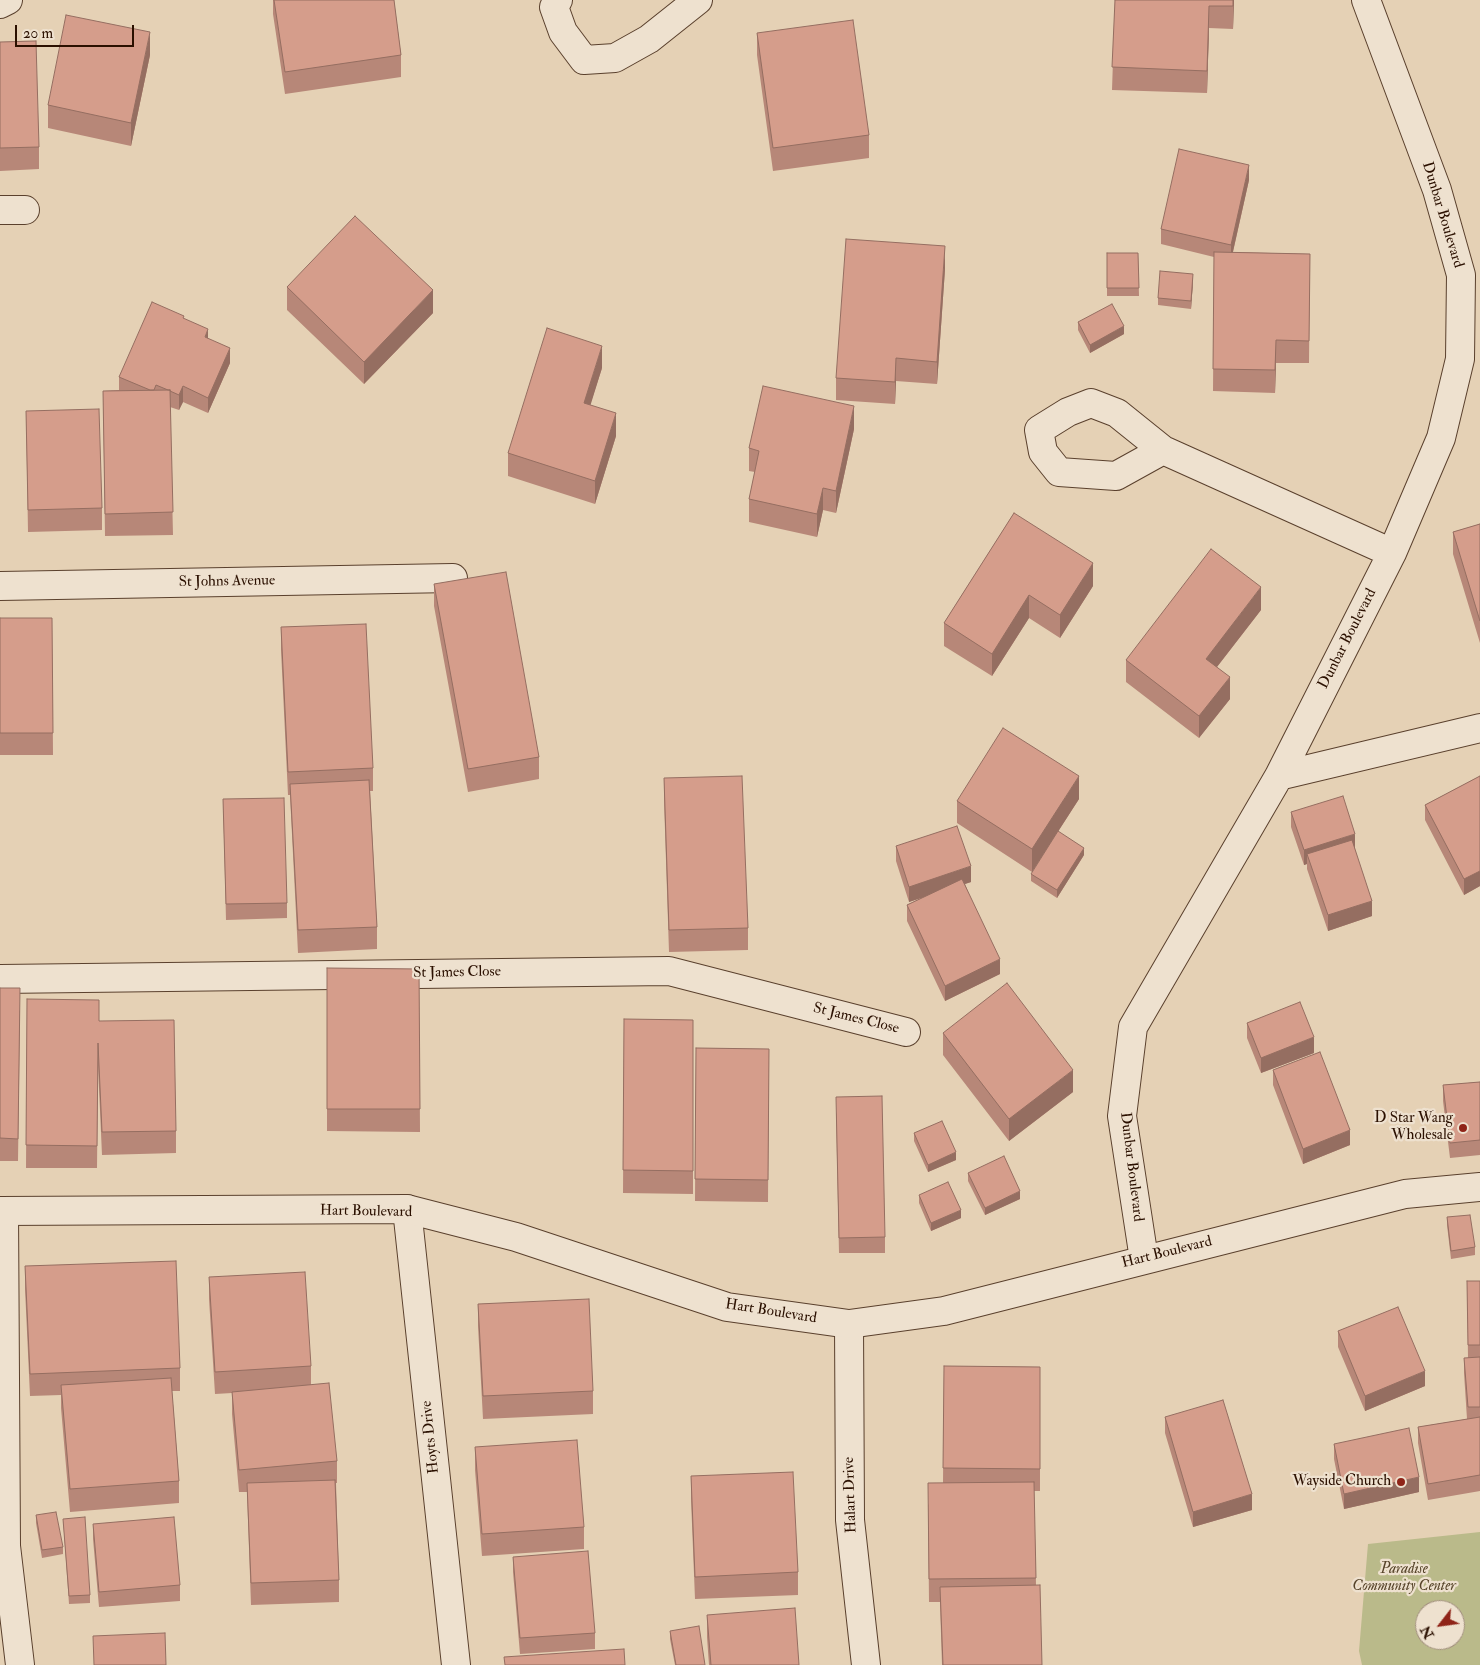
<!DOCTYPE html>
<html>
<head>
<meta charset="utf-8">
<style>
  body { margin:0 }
  #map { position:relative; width:1480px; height:1665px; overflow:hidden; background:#e5d1b5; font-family:"IM FELL Double Pica",serif }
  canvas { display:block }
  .north { position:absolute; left:1415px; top:1600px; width:50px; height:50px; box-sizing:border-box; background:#eee1cf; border:1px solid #a08d7c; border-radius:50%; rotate:240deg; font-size:14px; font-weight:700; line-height:20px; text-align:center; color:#2b1000 }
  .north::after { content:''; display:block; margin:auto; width:18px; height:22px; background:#8f2418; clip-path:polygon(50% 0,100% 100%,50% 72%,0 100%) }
  .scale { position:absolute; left:15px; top:25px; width:119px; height:22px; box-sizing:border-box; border:2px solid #2b1000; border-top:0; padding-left:6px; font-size:15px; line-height:18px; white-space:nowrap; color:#2b1000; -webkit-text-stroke:4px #eee1cf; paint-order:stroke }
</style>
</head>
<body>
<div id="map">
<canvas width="1480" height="1665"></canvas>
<div class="north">N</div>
<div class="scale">20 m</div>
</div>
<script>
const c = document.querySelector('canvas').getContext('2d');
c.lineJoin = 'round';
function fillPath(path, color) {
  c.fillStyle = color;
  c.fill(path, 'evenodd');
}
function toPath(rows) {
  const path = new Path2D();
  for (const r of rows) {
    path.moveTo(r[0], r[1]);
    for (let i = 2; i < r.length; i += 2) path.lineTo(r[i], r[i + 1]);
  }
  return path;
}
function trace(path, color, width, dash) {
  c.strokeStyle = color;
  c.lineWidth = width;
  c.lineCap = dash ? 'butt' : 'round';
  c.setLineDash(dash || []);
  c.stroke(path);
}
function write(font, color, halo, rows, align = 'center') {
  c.font = font + ' "IM FELL Double Pica",serif';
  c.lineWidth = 4.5;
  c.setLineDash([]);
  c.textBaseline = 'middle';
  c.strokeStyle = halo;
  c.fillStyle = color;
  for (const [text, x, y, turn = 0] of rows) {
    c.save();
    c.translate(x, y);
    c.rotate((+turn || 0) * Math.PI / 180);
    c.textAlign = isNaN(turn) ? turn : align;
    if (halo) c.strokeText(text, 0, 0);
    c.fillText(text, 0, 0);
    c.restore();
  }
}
fillPath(toPath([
  [1480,1532,1480,1665,1362,1665,1359,1651,1368,1544],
  [1425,1610,1455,1610,1455,1640,1425,1640]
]), '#baba8a');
const minor = toPath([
  [558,0,554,7,563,32,584,60,615,58,649,39,698,0],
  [0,4,8,0],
  [0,210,25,210],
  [1163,450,1116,476,1059,472,1043,452,1039,430,1068,412,1091,403,1117,413,1163,450,1392,553],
  [0,586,453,578],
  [1279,776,1480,728],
  [0,979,669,971,906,1032],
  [407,1209,456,1665],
  [4,1211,6,1546,20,1665],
  [1144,1259,1122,1116,1133,1027,1279,776,1392,553,1441,438,1460,359,1461,275,1437,190,1366,0],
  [849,1324,850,1520,866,1665]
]);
const tertiary = toPath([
  [0,1211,407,1209,516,1237,727,1307,849,1324,944,1311,1405,1194,1480,1187]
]);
trace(minor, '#5a402d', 30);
trace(tertiary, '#5a402d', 30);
trace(minor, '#eee1cf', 28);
trace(tertiary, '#eee1cf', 28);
fillPath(toPath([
  [273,0,394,0,401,55,401,77,285,94,273,14],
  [1115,0,1234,0,1233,29,1209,28,1207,93,1112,90],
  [757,33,869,135,869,158,773,171,757,55],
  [0,42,39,147,39,169,0,171],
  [150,55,131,146,48,128,48,105],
  [1249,180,1233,252,1310,254,1309,363,1276,363,1275,393,1213,391,1214,257,1161,244,1161,229],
  [1107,253,1138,253,1139,296,1107,296],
  [945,269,937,384,896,381,895,404,836,400,836,378],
  [1193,282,1191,309,1158,305,1158,298],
  [287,287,433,313,364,384,287,310],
  [184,319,208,339,230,363,208,413,183,402,179,410,170,407,173,535,105,536,103,391,119,390,119,377],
  [1078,322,1124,334,1090,353,1078,330],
  [602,368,590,405,616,436,595,504,508,476,508,453],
  [26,411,102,508,102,530,28,532],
  [854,429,836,513,823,510,817,537,749,522,749,499,755,472,749,471,749,448],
  [1014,513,1093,586,1060,638,1029,618,992,676,944,646,944,623],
  [1480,524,1480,643,1453,554,1453,532],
  [434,584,539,757,539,779,468,792,434,606],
  [1261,610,1217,667,1230,699,1199,738,1126,682,1126,660],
  [0,618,52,618,53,755,0,755],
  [281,627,373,768,373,791,370,791,377,927,377,949,298,953,290,795,288,795,281,650],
  [1480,776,1480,886,1464,895,1425,820,1425,805],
  [664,778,748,928,748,950,669,952,664,800],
  [223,799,287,903,287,918,226,920],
  [1079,799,1032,872,957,823,957,801],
  [1291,812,1355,849,1372,916,1328,931,1307,869,1307,864,1304,865,1291,827],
  [896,846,971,882,965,884,1000,974,945,1001,907,921,907,905,923,897,909,902,896,861],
  [1084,855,1057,898,1031,881,1031,874],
  [327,968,419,969,420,1132,327,1131],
  [0,988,20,1011,18,1161,0,1161],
  [27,999,99,1021,176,1131,176,1153,102,1155,98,1066,97,1168,26,1168],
  [624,1019,693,1020,693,1194,623,1193],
  [1247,1023,1314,1053,1261,1073,1247,1038],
  [943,1033,1073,1092,1009,1141,943,1055],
  [696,1048,769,1049,768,1202,695,1201],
  [1273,1070,1350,1145,1303,1164,1273,1085],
  [1480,1082,1480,1155,1450,1158,1443,1101,1443,1085],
  [836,1112,885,1237,885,1253,839,1253],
  [914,1133,956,1160,928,1172,914,1141],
  [968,1173,1020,1199,985,1215,968,1181],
  [919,1195,961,1218,931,1231,919,1203],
  [1447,1217,1475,1247,1475,1255,1451,1259,1447,1225],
  [25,1266,180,1368,180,1391,172,1391,179,1481,179,1503,70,1512,61,1408,61,1395,30,1396,25,1289],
  [209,1277,311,1366,311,1385,337,1461,337,1483,336,1483,339,1580,339,1602,251,1605,247,1492,239,1492,232,1414,232,1393,215,1394,209,1299],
  [1467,1281,1480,1281,1480,1491,1428,1500,1418,1443,1418,1427,1467,1419,1464,1373,1464,1358,1468,1358],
  [478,1304,593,1391,593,1414,483,1419,478,1326],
  [1338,1331,1425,1386,1365,1411,1338,1347],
  [944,1366,1040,1367,1040,1491,1034,1491,1036,1585,1042,1665,942,1665,940,1602,929,1602,928,1505,943,1483],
  [1165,1417,1252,1510,1193,1527,1165,1433],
  [1334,1444,1419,1492,1344,1509,1334,1459],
  [475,1447,584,1527,584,1549,482,1556,475,1470],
  [691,1476,798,1572,798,1595,695,1599,691,1499],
  [36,1515,63,1547,63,1554,42,1558,36,1523],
  [63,1519,90,1595,90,1603,69,1604],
  [93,1524,180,1585,180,1601,99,1607,93,1539],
  [513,1557,595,1633,595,1649,520,1654,513,1572],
  [707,1615,799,1665,709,1665,707,1637],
  [670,1631,705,1665,675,1665,670,1639]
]), '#b78778');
fillPath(toPath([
  [1233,0,1234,0,1233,29],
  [1209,6,1209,28,1207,93,1207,71],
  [150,32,150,55,131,146,131,123],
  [1249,165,1249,180,1231,260,1231,245],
  [945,246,945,269,937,384,937,362],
  [1193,274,1193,282,1191,309,1191,301],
  [433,290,433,313,364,384,364,362],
  [1124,326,1124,334,1090,353,1090,345],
  [208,329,208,344,205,337],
  [1276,340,1276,363,1275,393,1275,370],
  [602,346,602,368,584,426,584,403],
  [230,348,230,363,208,413,208,398],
  [896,358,896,381,895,404,895,382],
  [183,386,183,402,179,410,179,395],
  [854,406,854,429,836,513,836,491],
  [616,413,616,436,595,504,595,481],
  [823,488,823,510,817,537,817,514],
  [1093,563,1093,586,1060,638,1060,615],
  [1261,587,1261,610,1206,681,1206,659],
  [1029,595,1029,618,992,676,992,654],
  [1230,677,1230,699,1199,738,1199,716],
  [1079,776,1079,799,1032,872,1032,849],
  [1355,834,1355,849,1307,854,1307,864,1304,865,1304,850],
  [1084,848,1084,855,1057,898,1057,890],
  [971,866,971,882,909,902,909,887],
  [1480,871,1480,886,1464,895,1464,879],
  [1372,901,1372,916,1328,931,1328,915],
  [1000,959,1000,974,945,1001,945,986],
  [1314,1037,1314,1053,1261,1073,1261,1058],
  [1073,1070,1073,1092,1009,1141,1009,1119],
  [1350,1130,1350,1145,1303,1164,1303,1149],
  [956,1152,956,1160,928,1172,928,1165],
  [1020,1191,1020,1199,985,1215,985,1208],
  [961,1210,961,1218,931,1231,931,1223],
  [1425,1371,1425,1386,1365,1411,1365,1396],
  [1419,1477,1419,1492,1344,1509,1344,1494],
  [1252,1494,1252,1510,1193,1527,1193,1512]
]), '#956e61');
const building = toPath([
  [274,0,394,0,401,55,285,72,274,0],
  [1115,0,1233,0,1233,6,1209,6,1207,71,1112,67,1115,0],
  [66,15,150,32,131,123,48,105,66,15],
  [853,20,869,135,773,148,757,33,853,20],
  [36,41,39,147,0,148,0,42,36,41],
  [1179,149,1249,165,1231,245,1161,229,1179,149],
  [355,216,433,290,364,362,287,287,355,216],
  [846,239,945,246,937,362,896,358,895,382,836,378,846,239],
  [1214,252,1310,254,1309,341,1276,340,1275,370,1213,369,1214,252],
  [1107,253,1138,253,1139,288,1107,288,1107,253],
  [1160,271,1193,274,1191,301,1158,298,1160,271],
  [152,302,184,316,183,318,208,329,205,337,230,348,208,398,183,386,179,395,170,391,170,390,168,390,156,385,154,390,150,390,119,377,152,302],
  [1112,304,1124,326,1090,345,1078,322,1112,304],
  [547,328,602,346,584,403,616,413,595,481,508,453,547,328],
  [763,386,854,406,836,491,823,488,817,514,749,499,759,451,749,448,763,386],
  [170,390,173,512,105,514,103,391,170,390],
  [99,409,102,508,28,510,26,411,99,409],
  [1014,513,1093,563,1060,615,1029,595,992,654,944,623,1014,513],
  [1480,524,1480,621,1453,532,1480,524],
  [1211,549,1261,587,1206,659,1230,677,1199,716,1126,660,1211,549],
  [506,572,539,757,468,769,434,584,506,572],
  [0,618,52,618,53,733,0,733,0,618],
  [366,624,373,768,288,772,281,627,366,624],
  [1003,728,1079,776,1032,849,957,801,1003,728],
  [742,776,748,928,669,930,664,778,742,776],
  [1480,776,1480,871,1464,879,1425,805,1480,776],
  [369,780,377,927,298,930,290,784,369,780],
  [1343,796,1355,834,1304,850,1291,812,1343,796],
  [284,798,287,903,226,904,223,799,284,798],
  [957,826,971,866,909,887,896,846,957,826],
  [1058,831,1084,848,1057,890,1031,874,1058,831],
  [1352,840,1372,901,1328,915,1307,854,1352,840],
  [962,879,1000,959,945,986,907,905,962,879],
  [327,968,419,969,420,1109,327,1109,327,968],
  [1007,983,1073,1070,1009,1119,943,1033,1007,983],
  [0,988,20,988,18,1139,0,1138,0,988],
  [27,999,99,1000,99,1021,174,1020,176,1131,102,1132,98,1043,97,1146,26,1145,27,999],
  [1300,1002,1314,1037,1261,1058,1247,1023,1300,1002],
  [624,1019,693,1020,693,1171,623,1170,624,1019],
  [696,1048,769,1049,768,1180,695,1179,696,1048],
  [1320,1052,1350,1130,1303,1149,1273,1070,1320,1052],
  [1480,1082,1480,1140,1450,1143,1443,1085,1480,1082],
  [882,1096,885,1237,839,1238,836,1097,882,1096],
  [942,1121,956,1152,928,1165,914,1133,942,1121],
  [1004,1156,1020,1191,985,1208,968,1173,1004,1156],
  [948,1182,961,1210,931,1223,919,1195,948,1182],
  [1470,1215,1475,1247,1451,1251,1447,1217,1470,1215],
  [176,1261,180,1368,30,1374,25,1266,176,1261],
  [305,1272,311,1366,215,1372,209,1277,305,1272],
  [1467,1281,1480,1281,1480,1345,1468,1345,1467,1281],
  [589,1299,593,1391,483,1396,478,1304,589,1299],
  [1398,1307,1425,1371,1365,1396,1338,1331,1398,1307],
  [1480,1357,1480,1407,1468,1407,1464,1358,1480,1357],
  [944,1366,1040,1367,1040,1469,943,1468,944,1366],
  [171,1378,179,1481,70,1489,61,1385,171,1378],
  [329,1383,337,1461,239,1470,232,1392,329,1383],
  [1223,1400,1252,1494,1193,1512,1165,1417,1223,1400],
  [1480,1417,1480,1475,1428,1484,1418,1427,1480,1417],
  [1409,1428,1419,1477,1344,1494,1334,1444,1409,1428],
  [577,1440,584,1527,482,1534,475,1447,577,1440],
  [793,1472,798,1572,695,1577,691,1476,793,1472],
  [335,1480,339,1580,251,1583,247,1483,335,1480],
  [1034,1482,1036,1578,929,1579,928,1483,1034,1482],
  [56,1512,63,1547,42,1550,36,1515,56,1512],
  [85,1517,90,1595,69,1596,63,1519,85,1517],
  [174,1517,180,1585,99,1592,93,1524,174,1517],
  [588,1551,595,1633,520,1638,513,1557,588,1551],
  [1040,1585,1042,1665,943,1665,940,1587,1040,1585],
  [795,1608,799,1665,711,1665,707,1615,795,1608],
  [699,1626,705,1665,676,1665,670,1631,699,1626],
  [165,1633,166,1665,94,1665,93,1636,165,1633],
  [624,1649,625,1665,505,1665,504,1657,624,1649]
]);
fillPath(building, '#d59d8b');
trace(building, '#956e61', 1);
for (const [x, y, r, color] of [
  [1463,1128,5,"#8f2418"],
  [1401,1482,5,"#8f2418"]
]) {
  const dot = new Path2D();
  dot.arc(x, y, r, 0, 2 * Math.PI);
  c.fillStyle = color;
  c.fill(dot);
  trace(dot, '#eee1cf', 2);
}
write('15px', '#2b1000', '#eee1cf', [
  ["Dunbar Boulevard",1442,215,73],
  ["St Johns Avenue",227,582,-1],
  ["Dunbar Boulevard",1348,639,-63],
  ["St James Close",457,973,-1],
  ["St James Close",856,1019,14],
  ["Dunbar Boulevard",1131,1167,83],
  ["Hart Boulevard",366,1212,1],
  ["Hart Boulevard",1167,1253,-14],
  ["Hart Boulevard",771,1312,9],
  ["Hoyts Drive",431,1437,-96],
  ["Halart Drive",851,1495,-92]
]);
write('15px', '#2b1000', '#eee1cf', [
  ["D Star Wang",1453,1119],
  ["Wholesale",1453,1136],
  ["Wayside Church",1391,1482]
], 'right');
write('italic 15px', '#564329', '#eee1cf', [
  ["Paradise",1404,1570],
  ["Community Center",1404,1587]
]);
</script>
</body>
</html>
